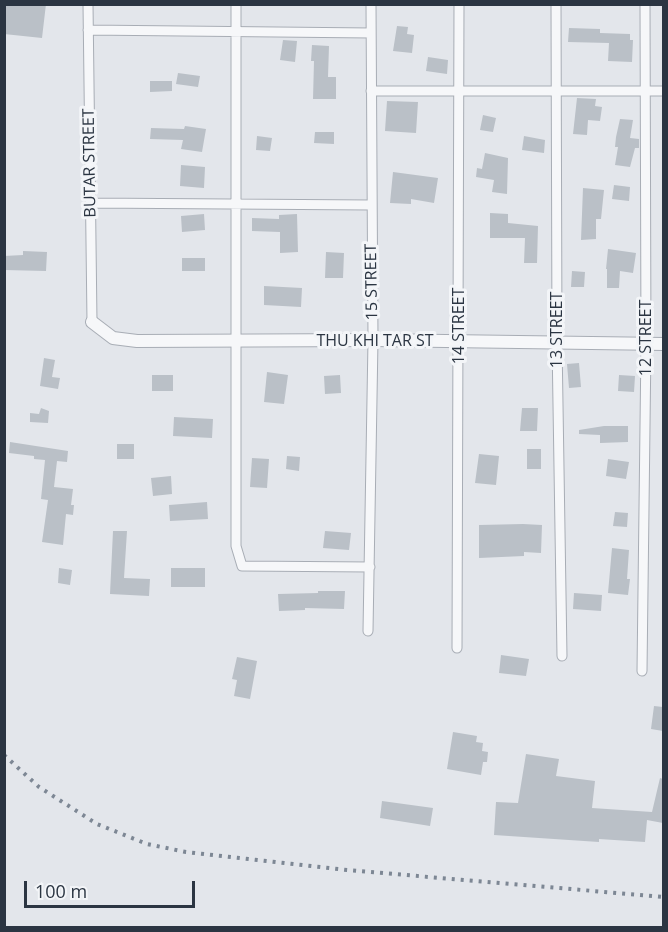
<!DOCTYPE html>
<html>
<head>
<meta charset="utf-8">
<style>
  body { margin:0 }
  #map { position:relative; width:668px; height:932px; overflow:hidden; background:#e3e6eb; font-family:"Open Sans",sans-serif }
  canvas { display:block }
  .frame { position:absolute; inset:0; border:6px solid #2b3542; pointer-events:none }
  .scale { position:absolute; left:24px; top:881px; width:171px; height:27px; box-sizing:border-box; border:3px solid #2b3542; border-top:0; padding-left:8px; font-size:18px; line-height:21px; white-space:nowrap; color:#2b3542; -webkit-text-stroke:4px #f3f5f8; paint-order:stroke }
</style>
</head>
<body>
<div id="map">
<canvas width="668" height="932"></canvas>
<div class="frame"></div>
<div class="scale">100 m</div>
</div>
<script>
const c = document.querySelector('canvas').getContext('2d');
c.lineJoin = 'round';
function fillPath(path, color) {
  c.fillStyle = color;
  c.fill(path, 'evenodd');
}
function toPath(rows) {
  const path = new Path2D();
  for (const r of rows) {
    path.moveTo(r[0], r[1]);
    for (let i = 2; i < r.length; i += 2) path.lineTo(r[i], r[i + 1]);
  }
  return path;
}
function trace(path, color, width, dash) {
  c.strokeStyle = color;
  c.lineWidth = width;
  c.lineCap = dash ? 'butt' : 'round';
  c.setLineDash(dash || []);
  c.stroke(path);
}
function write(font, color, halo, rows, align = 'center') {
  c.font = font + ' "Open Sans",sans-serif';
  c.lineWidth = 6;
  c.setLineDash([]);
  c.textBaseline = 'middle';
  c.strokeStyle = halo;
  c.fillStyle = color;
  for (const [text, x, y, turn = 0] of rows) {
    c.save();
    c.translate(x, y);
    c.rotate((+turn || 0) * Math.PI / 180);
    c.textAlign = isNaN(turn) ? turn : align;
    if (halo) c.strokeText(text, 0, 0);
    c.fillText(text, 0, 0);
    c.restore();
  }
}
fillPath(toPath([
  [4,4,46,4,42,38,4,34],
  [397,26,408,27,407,34,414,35,412,53,393,51],
  [569,28,600,29,600,33,630,34,630,40,633,40,632,62,608,61,609,43,568,42],
  [283,40,297,41,295,62,280,60],
  [312,45,329,46,328,77,336,77,336,99,313,99,314,61,311,61],
  [428,57,448,60,447,74,426,71],
  [178,73,200,76,198,87,176,84],
  [150,81,172,81,172,91,150,92],
  [577,98,596,99,595,106,602,107,600,121,588,120,587,135,573,134],
  [387,101,418,102,416,133,385,131],
  [483,115,496,118,493,132,480,130],
  [620,119,633,120,630,138,639,139,639,148,635,148,630,167,615,165,618,147,615,147,616,137],
  [185,126,206,129,202,152,181,149,183,140,150,139,151,128,184,129],
  [315,132,334,132,334,144,314,143],
  [257,136,272,138,270,151,256,150],
  [524,136,545,140,544,153,522,150],
  [485,153,508,158,507,194,492,192,494,180,476,177,477,168,482,169],
  [181,165,205,167,204,188,180,186],
  [393,172,438,178,434,203,411,199,411,204,390,203],
  [614,185,630,187,629,201,612,199],
  [583,188,604,190,601,219,596,219,596,239,581,240],
  [490,213,508,214,508,223,538,226,537,263,524,263,525,238,490,238],
  [204,214,205,230,182,232,181,216],
  [297,214,298,252,280,253,280,232,252,231,252,218,279,219,279,215],
  [608,249,636,253,633,273,620,271,619,288,607,288,607,269,606,269],
  [23,251,47,252,46,271,4,270,4,256,23,255],
  [326,252,344,253,343,278,325,278],
  [182,258,205,258,205,271,182,271],
  [572,271,585,272,584,287,571,287],
  [264,286,302,288,301,307,264,305],
  [44,358,55,360,52,377,60,378,58,389,40,386],
  [579,363,581,387,569,388,567,364],
  [267,372,288,375,284,404,264,402],
  [152,375,173,375,173,391,152,391],
  [340,375,341,393,325,394,324,376],
  [619,375,635,376,634,392,618,391],
  [41,408,49,411,48,423,30,422,30,413,39,414],
  [522,408,538,408,537,431,520,431],
  [174,417,213,419,212,438,173,436],
  [604,426,628,426,628,442,600,443,600,435,579,434,579,430],
  [10,442,68,451,67,462,57,461,54,487,73,489,71,505,74,505,73,515,66,514,63,545,42,542,48,500,41,499,45,460,34,459,34,456,9,453],
  [117,444,134,444,134,459,117,459],
  [527,449,541,449,541,469,527,469],
  [479,454,499,456,496,485,475,483],
  [287,456,300,457,299,471,286,469],
  [252,458,269,459,267,488,250,487],
  [608,459,629,462,626,479,606,476],
  [171,476,172,494,153,496,151,478],
  [207,502,208,519,170,521,169,505],
  [615,512,628,513,627,527,613,526],
  [523,524,542,525,541,553,524,552,524,556,479,558,479,525],
  [113,531,127,531,124,578,150,579,149,596,110,594],
  [325,531,351,533,349,550,323,548],
  [612,548,629,550,627,579,630,579,628,595,608,593],
  [59,568,72,570,70,585,58,583],
  [171,568,205,568,205,587,171,587],
  [318,591,345,591,344,609,305,608,305,610,279,611,278,594,318,593],
  [574,593,602,595,601,611,573,609],
  [501,655,529,659,526,676,499,673],
  [237,657,257,661,250,699,234,696,237,680,232,679],
  [654,706,663,707,663,731,651,729],
  [453,732,477,736,476,742,483,743,482,751,488,752,487,762,483,762,481,775,447,769],
  [526,754,559,759,556,776,595,781,592,808,652,812,660,778,663,779,663,823,647,820,645,842,599,839,599,842,494,835,496,802,518,803],
  [382,801,433,808,430,826,380,818]
]), '#bac0c7');
const minor = toPath([
  [88,4,92,322],
  [236,4,236,546,242,566,370,567],
  [556,4,557,342,562,656],
  [88,30,371,33],
  [371,91,664,91],
  [90,203,371,205],
  [368,631,373,340,371,4],
  [457,648,459,4],
  [642,671,646,344,645,4]
]);
const tertiary = toPath([
  [92,322,113,338,137,341,373,340,664,344]
]);
trace(minor, '#a8adb5', 11);
trace(tertiary, '#a8adb5', 14);
trace(minor, '#f6f7f9', 9);
trace(tertiary, '#f6f7f9', 12);
trace(toPath([
  [4,755,39,787,97,824,147,844,186,852,347,870,664,897]
]), '#7d8794', 4, [3, 6]);
write('16px', '#2b3542', '#f3f5f8', [
  ["BUTAR STREET",90,163,-91],
  ["15 STREET",372,282,-91],
  ["14 STREET",459,326,-90],
  ["13 STREET",557,330,-90],
  ["12 STREET",646,338,-90],
  ["THU KHI TAR ST",375,341]
]);
</script>
</body>
</html>
